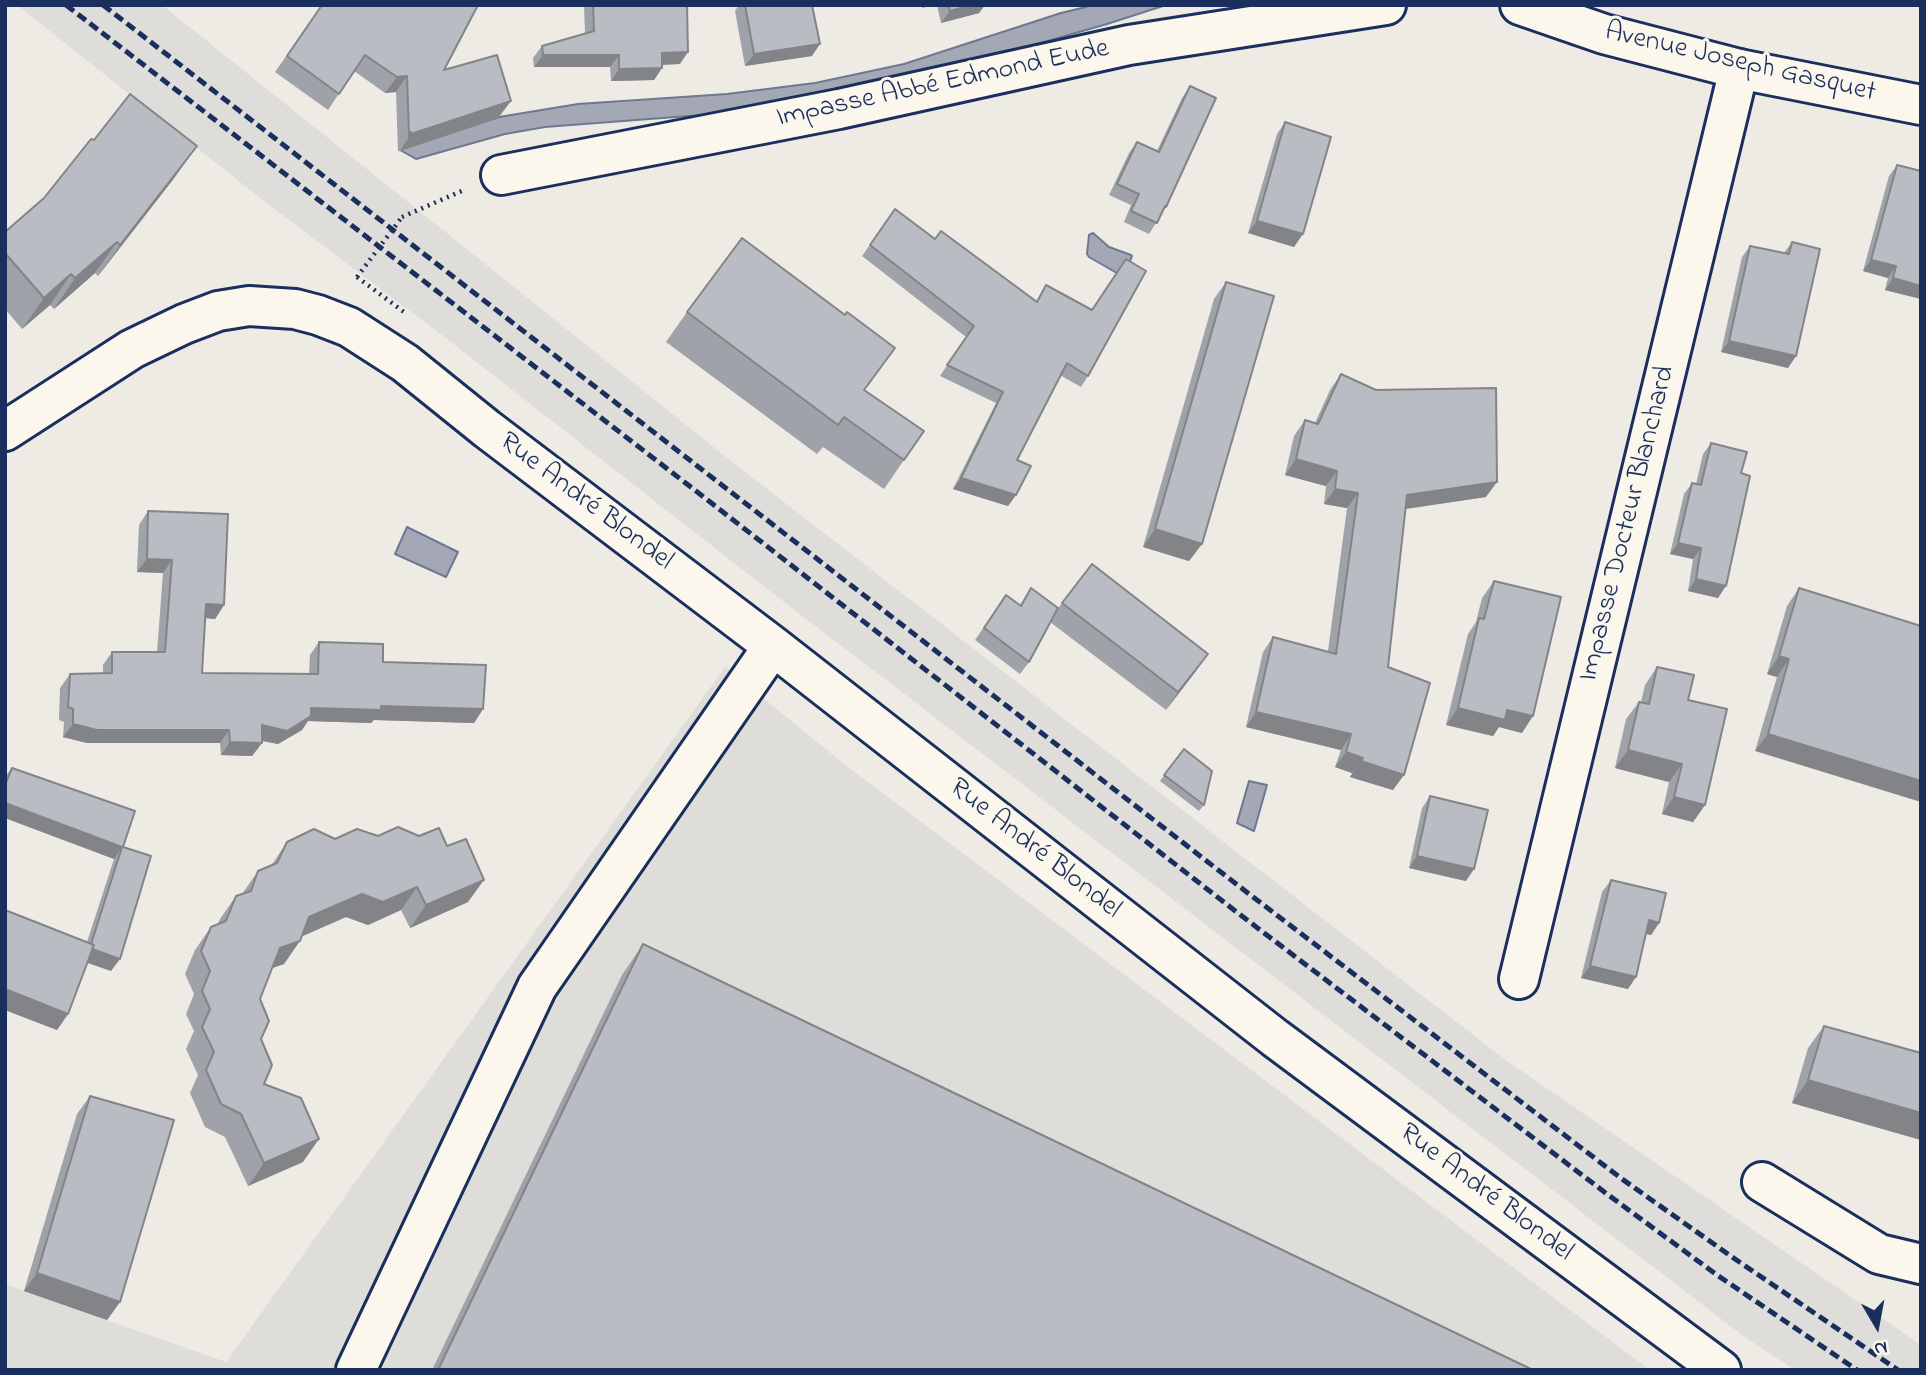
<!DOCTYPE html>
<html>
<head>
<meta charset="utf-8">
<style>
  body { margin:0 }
  #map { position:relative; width:1926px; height:1375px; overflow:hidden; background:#eeebe4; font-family:"Indie Flower",sans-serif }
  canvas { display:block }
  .frame { position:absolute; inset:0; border:7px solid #1b2f5e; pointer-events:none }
  .north { position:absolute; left:1842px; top:1291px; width:70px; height:70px; -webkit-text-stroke:5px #fbf7ec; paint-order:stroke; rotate:170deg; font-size:19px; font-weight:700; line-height:28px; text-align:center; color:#1b2f5e }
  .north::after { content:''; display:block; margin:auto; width:24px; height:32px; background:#1b2f5e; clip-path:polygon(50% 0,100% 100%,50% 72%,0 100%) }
</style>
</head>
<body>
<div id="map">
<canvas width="1926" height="1375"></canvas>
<div class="frame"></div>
<div class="north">N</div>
</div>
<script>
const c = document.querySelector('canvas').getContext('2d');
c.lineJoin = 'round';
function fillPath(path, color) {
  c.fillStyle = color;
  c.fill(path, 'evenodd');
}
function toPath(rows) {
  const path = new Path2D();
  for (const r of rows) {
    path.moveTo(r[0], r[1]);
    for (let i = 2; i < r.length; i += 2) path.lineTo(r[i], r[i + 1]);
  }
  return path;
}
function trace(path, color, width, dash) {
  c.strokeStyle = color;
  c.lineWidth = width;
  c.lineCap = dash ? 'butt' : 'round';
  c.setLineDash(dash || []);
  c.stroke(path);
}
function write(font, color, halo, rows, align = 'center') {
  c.font = font + ' "Indie Flower",sans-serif';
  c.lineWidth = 6;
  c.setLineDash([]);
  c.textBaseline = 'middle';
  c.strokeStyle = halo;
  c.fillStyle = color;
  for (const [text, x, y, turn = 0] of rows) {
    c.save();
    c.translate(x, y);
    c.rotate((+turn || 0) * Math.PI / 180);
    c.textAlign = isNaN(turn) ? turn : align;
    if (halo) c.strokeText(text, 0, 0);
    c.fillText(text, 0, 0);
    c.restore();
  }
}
fillPath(toPath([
  [17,5,162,5,736,465,1507,1061,1921,1345,1921,1370,1795,1370,1746,1338,775,595,447,339,269,205],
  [725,667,844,764,1650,1370,5,1370,5,1284,226,1362]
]), '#deddda');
const water = toPath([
  [1094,5,1166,5,1107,24,876,90,767,110,545,127,505,134,416,159,400,150,499,117,578,104,727,94,815,83,904,64,1061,13,1094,5],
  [1093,233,1109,247,1131,255,1132,256,1125,274,1122,276,1089,257,1087,254,1089,235,1093,233],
  [407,527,458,552,446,577,395,554,407,527],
  [1249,781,1267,785,1254,831,1237,823,1249,781]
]);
fillPath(water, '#a3a8b4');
trace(water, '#6d7892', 2);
const minor = toPath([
  [501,175,839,109,1129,45,1386,5],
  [5,431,132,349,184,324,218,311,249,306,295,309,318,315,349,327,405,363,487,429,773,646,1275,1038,1721,1370],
  [1519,979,1739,69],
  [1762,1182,1879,1254,1921,1264],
  [356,1370,537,987,773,646]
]);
const major = toPath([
  [1520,5,1604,34,1739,69,1921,105]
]);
trace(minor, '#1b2f5e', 44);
trace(major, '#1b2f5e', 44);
trace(toPath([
  [402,217,464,190],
  [357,277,404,312]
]), '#1b2f5e', 4.5, [2, 5]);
trace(minor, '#fbf7ec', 38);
trace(major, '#fbf7ec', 38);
trace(toPath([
  [66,5,696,491,1234,910,1607,1194,1717,1275,1857,1370],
  [103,5,1244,890,1622,1179,1735,1259,1898,1370]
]), '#1b2f5e', 5, [10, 5]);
trace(toPath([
  [357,277,402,217]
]), '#1b2f5e', 4.5, [2, 5]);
fillPath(toPath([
  [322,5,444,70,499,117,400,151,400,149,398,152,396,92,385,93,354,71,328,110,275,72],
  [584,5,687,5,680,64,662,65,662,68,654,80,611,81,610,67,534,67,533,58,542,46,585,33],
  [739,5,812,5,812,56,745,66,735,11],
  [937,5,985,5,979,13,941,23],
  [1190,86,1166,207,1149,234,1124,222,1131,205,1109,195,1129,153,1137,142,1157,151,1182,98],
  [1285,122,1294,247,1248,233,1277,134],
  [1897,165,1921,171,1921,299,1885,290,1888,278,1863,271,1889,176],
  [175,177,98,276,95,273,54,309,50,305,22,329,5,309,5,232],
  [895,209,935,239,1036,302,1046,285,1088,376,1081,387,1060,375,1017,460,1016,495,1008,506,953,489,996,403,940,376,966,337,862,256],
  [1792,242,1788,368,1721,352,1742,257,1750,246,1784,253],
  [1226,282,1202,544,1189,561,1143,547,1214,299],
  [687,312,865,391,924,431,884,489,823,447,817,454,666,342],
  [1341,374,1486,497,1406,509,1388,667,1393,790,1350,777,1352,773,1335,767,1341,750,1246,727,1263,652,1273,637,1328,651,1347,508,1324,504,1326,486,1285,475,1294,436,1305,420,1315,423,1330,390],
  [1711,443,1741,473,1718,598,1688,591,1693,559,1670,554,1684,494,1692,483,1696,484,1703,454],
  [148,511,224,605,215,619,205,618,202,673,309,674,310,655,319,642,383,662,483,709,474,723,374,720,371,723,308,721,302,730,278,744,262,741,262,743,252,756,221,755,220,743,87,743,63,737,64,722,59,720,60,688,70,674,103,673,103,665,112,652,157,652,163,573,137,572,139,525],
  [1494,581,1522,733,1499,727,1493,736,1446,725,1468,634,1476,622,1482,598],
  [1031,588,1056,612,1062,603,1196,671,1166,710,1050,622,1029,662,1020,674,975,640,1006,595,1020,605],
  [1799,588,1921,626,1755,751,1777,677,1767,674,1787,606],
  [1657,667,1688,700,1705,805,1693,822,1662,814,1669,782,1615,768,1626,719,1639,702,1641,702,1645,685],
  [1184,749,1204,805,1199,811,1160,781],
  [12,768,123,847,111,971,87,963,68,1014,57,1030,5,1010,5,910,87,942,114,859,5,818,5,777],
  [1430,796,1466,881,1409,868,1422,808],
  [287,842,468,902,410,928,401,910,368,925,346,917,301,937,284,964,272,968,260,999,261,1039,264,1084,303,1162,248,1186,225,1137,205,1127,190,1093,198,1075,186,1049,194,1031,186,1014,194,994,185,974,195,950,211,927,217,925,220,919,236,896,242,894,258,871,271,866],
  [1611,880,1659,923,1651,935,1646,934,1628,989,1581,978,1602,892],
  [643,944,1533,1370,432,1370,622,975],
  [1824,1026,1921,1053,1921,1140,1792,1103,1808,1048],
  [90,1096,120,1302,107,1320,24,1291,77,1114]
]), '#9fa2a8');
fillPath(toPath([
  [924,5,934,5,922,8],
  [972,5,985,5,979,13,941,23,950,11],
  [820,44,812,56,745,66,754,54],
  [688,52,680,64,653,65,662,53],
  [543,55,619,55,610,67,534,67],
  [662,68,654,80,611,81,619,69],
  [407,76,396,92,385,93,397,77],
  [511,101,499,117,400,151,411,134],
  [197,146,175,177,98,276,120,245],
  [1257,221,1303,234,1294,247,1248,233],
  [117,242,95,273,54,309,75,278],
  [1871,260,1896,266,1888,278,1863,271],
  [71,274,50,305,22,329,44,298],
  [1893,278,1921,286,1921,299,1885,290],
  [1729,341,1796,356,1788,368,1721,352],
  [1296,459,1337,471,1326,486,1285,475],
  [961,478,1016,495,1008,506,953,489],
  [1497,482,1486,497,1397,510,1407,495],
  [1335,489,1358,493,1347,508,1324,504],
  [1155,529,1202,544,1189,561,1143,547],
  [1678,543,1701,548,1693,559,1670,554],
  [147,559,172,560,163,573,137,572],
  [1696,579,1726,586,1718,598,1688,591],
  [206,604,224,605,215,619,196,617],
  [1208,654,1196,671,1166,710,1178,692],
  [1779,656,1789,659,1777,677,1767,674],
  [381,706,483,709,474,723,374,720,371,723,308,721,302,730,278,744,253,739,262,725,311,708],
  [1458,708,1507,710,1533,716,1522,733,1499,727,1493,736,1446,725],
  [1256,712,1351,734,1341,750,1246,727],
  [73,724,229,730,220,743,87,743,63,737],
  [1768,734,1921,781,1921,802,1755,751],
  [230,742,262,743,252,756,221,755],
  [1628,750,1682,764,1669,782,1615,768],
  [1346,752,1363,758,1352,773,1335,767],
  [1361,761,1404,775,1393,790,1350,777],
  [1674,797,1705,805,1693,822,1662,814],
  [5,803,122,847,114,859,5,818],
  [1417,856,1474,869,1466,881,1409,868],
  [484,880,468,902,410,928,426,905],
  [417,887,401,910,368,925,346,917,293,940,309,917,362,894],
  [1649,920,1659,923,1651,935,1641,933],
  [300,941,284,964,264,971,280,948],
  [90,948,120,959,111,971,81,960],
  [1590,966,1636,977,1628,989,1581,978],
  [5,989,68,1014,57,1030,5,1010],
  [1808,1080,1921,1113,1921,1140,1792,1103],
  [319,1139,303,1162,248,1186,264,1163],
  [37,1273,120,1302,107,1320,24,1291]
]), '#828488');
const building = toPath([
  [322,5,478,5,444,70,497,55,511,101,411,134,411,132,409,136,407,76,397,77,365,55,339,94,287,56,322,5],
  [593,5,687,5,688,52,662,53,662,68,619,69,619,55,543,55,542,46,594,31,593,5],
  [745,5,812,5,820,44,754,54,745,5],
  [948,5,972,5,950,11,948,5],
  [1190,86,1216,98,1166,207,1165,206,1157,223,1131,211,1139,194,1117,184,1137,142,1159,152,1190,86],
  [130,94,197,146,120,245,117,242,75,278,71,274,44,298,5,253,5,232,44,198,91,139,94,140,130,94],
  [1285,122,1331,137,1303,234,1257,221,1285,122],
  [1897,165,1921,171,1921,286,1893,278,1896,266,1871,260,1897,165],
  [895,209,935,239,941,231,1037,302,1046,285,1092,310,1126,259,1146,271,1088,376,1067,363,1017,460,1031,466,1016,495,961,478,1003,392,947,365,974,326,870,245,895,209],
  [742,238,845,315,847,312,895,348,864,390,924,431,904,460,844,417,838,425,687,312,742,238],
  [1792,242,1820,249,1796,356,1729,341,1750,246,1789,254,1792,242],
  [1226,282,1274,296,1202,544,1155,529,1226,282],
  [1341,374,1376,390,1496,388,1497,482,1407,495,1388,667,1430,683,1404,775,1361,761,1363,758,1346,752,1351,734,1256,712,1273,637,1336,654,1358,493,1335,489,1337,471,1296,459,1305,420,1318,424,1341,374],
  [1711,443,1747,452,1741,473,1750,476,1726,586,1696,579,1701,548,1678,543,1692,483,1701,485,1711,443],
  [148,511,228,514,224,605,206,604,202,673,318,674,319,642,383,644,383,662,486,665,483,709,381,706,381,710,311,708,311,716,287,731,262,725,262,743,230,742,229,730,97,730,73,724,73,709,68,707,70,674,112,673,112,652,165,652,172,560,147,559,148,511],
  [1092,564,1208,654,1178,692,1062,603,1092,564],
  [1494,581,1561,597,1533,716,1507,710,1505,720,1458,708,1479,618,1484,619,1494,581],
  [1031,588,1058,608,1029,662,984,628,1006,595,1021,606,1031,588],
  [1799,588,1921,626,1921,781,1768,734,1789,659,1779,656,1799,588],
  [1657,667,1694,675,1688,700,1727,709,1705,805,1674,797,1682,764,1628,750,1639,702,1649,704,1657,667],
  [1184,749,1212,771,1204,805,1164,775,1184,749],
  [12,768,135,811,123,847,151,856,120,959,92,949,94,945,91,944,122,847,5,803,5,785,12,768],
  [1430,796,1488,810,1474,869,1417,856,1430,796],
  [398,827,419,836,439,828,447,846,466,839,484,880,426,905,417,887,383,902,362,894,309,917,300,941,280,948,260,999,269,1021,261,1039,272,1065,264,1084,301,1098,319,1139,264,1163,241,1114,221,1104,206,1070,214,1052,202,1027,210,1009,202,991,210,971,201,951,211,927,226,921,236,896,251,891,258,871,277,863,287,842,314,829,335,839,357,829,378,836,398,827],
  [1611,880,1666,893,1659,923,1649,920,1636,977,1590,966,1611,880],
  [5,910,94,945,68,1014,5,989,5,910],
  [643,944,1533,1370,438,1370,643,944],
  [1824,1026,1921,1053,1921,1113,1808,1080,1824,1026],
  [90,1096,174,1120,120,1302,37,1273,90,1096]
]);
fillPath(building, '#b9bcc3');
trace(building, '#828488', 2);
write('28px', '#1b2f5e', '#fbf7ec', [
  ["Avenue Joseph Gasquet",1740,64,13],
  ["Impasse Abbé Edmond Eude",943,85,-12],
  ["Rue André Blondel",585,503,37],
  ["Impasse Docteur Blanchard",1629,524,-76],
  ["Rue André Blondel",1034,850,38],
  ["Rue André Blondel",1485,1194,37]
]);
</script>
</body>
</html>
